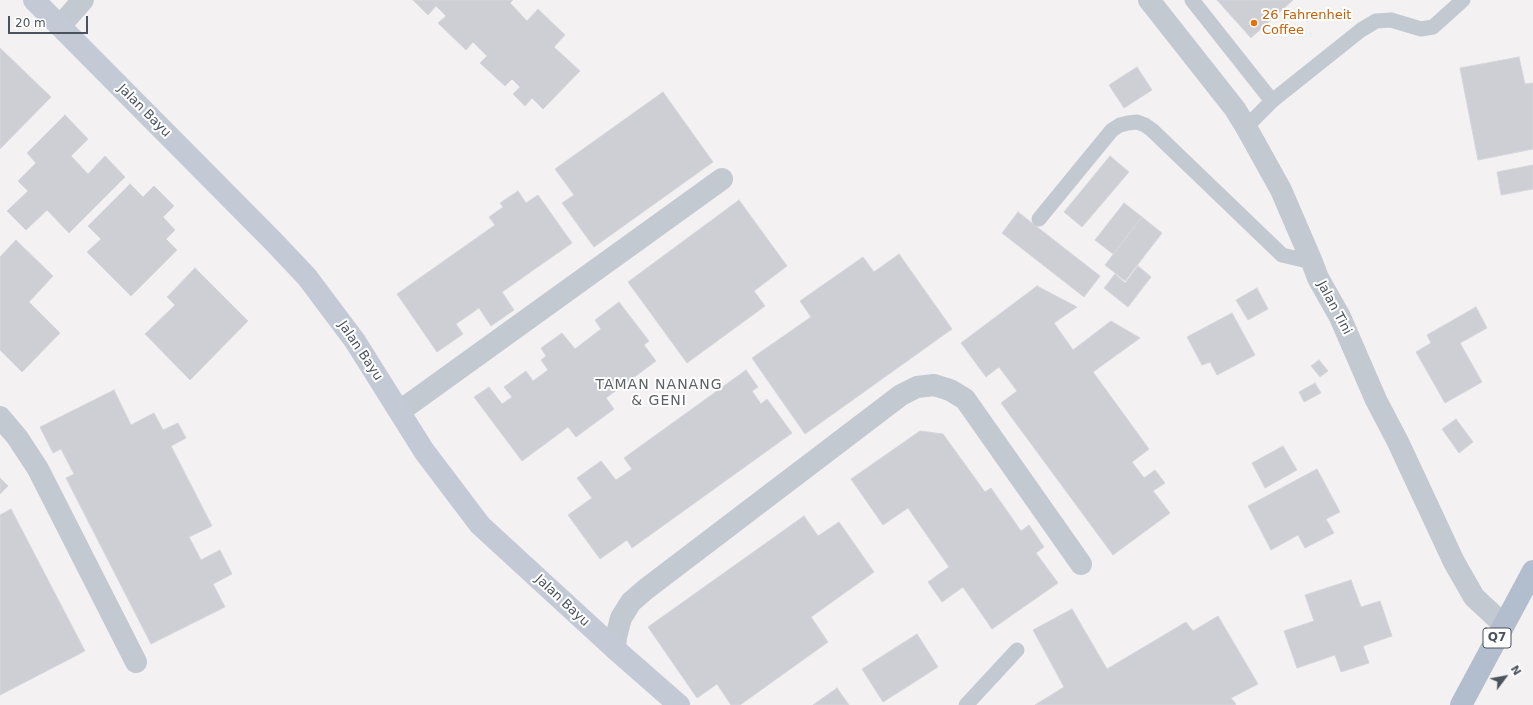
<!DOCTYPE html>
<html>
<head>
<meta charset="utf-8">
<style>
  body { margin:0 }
  #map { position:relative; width:1533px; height:705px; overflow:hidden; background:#f3f1f1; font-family:"DejaVu Sans",sans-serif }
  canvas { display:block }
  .north { position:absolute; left:1485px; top:657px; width:40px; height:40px; -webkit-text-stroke:3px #fff; paint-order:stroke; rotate:58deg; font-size:11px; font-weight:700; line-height:16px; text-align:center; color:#4a525d }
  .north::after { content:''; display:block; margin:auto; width:14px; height:18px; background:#4a525d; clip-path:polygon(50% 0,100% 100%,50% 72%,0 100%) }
  .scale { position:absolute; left:8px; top:16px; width:80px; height:18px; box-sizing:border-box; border:2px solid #4a525d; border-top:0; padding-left:5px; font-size:12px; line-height:14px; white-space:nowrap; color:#4a525d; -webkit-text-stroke:3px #fff; paint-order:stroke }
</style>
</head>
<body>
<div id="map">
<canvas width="1533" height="705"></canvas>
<div class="north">N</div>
<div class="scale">20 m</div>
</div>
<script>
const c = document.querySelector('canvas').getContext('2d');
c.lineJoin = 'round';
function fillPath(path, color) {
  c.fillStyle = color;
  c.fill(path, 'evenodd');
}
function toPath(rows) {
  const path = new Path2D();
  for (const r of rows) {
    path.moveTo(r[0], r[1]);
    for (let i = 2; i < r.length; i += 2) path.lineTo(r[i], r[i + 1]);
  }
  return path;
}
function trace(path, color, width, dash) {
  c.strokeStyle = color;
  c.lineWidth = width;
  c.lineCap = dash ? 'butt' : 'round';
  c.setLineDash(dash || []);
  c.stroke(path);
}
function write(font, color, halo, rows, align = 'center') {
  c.font = font + ' "DejaVu Sans",sans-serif';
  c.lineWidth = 4;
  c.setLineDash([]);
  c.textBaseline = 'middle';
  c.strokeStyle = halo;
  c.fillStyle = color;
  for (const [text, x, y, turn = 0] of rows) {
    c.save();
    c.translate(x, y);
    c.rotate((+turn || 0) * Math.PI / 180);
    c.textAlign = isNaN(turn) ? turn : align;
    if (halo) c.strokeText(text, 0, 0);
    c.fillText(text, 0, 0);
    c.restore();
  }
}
const building = toPath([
  [413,0,513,0,510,3,527,21,538,9,565,35,554,47,580,71,543,109,532,98,525,106,513,94,520,87,512,79,505,86,480,63,487,56,473,42,466,50,438,23,446,16,436,6,428,15,413,0],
  [1217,0,1293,0,1251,38,1217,0],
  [0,48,51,97,0,149,0,48],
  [1519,57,1525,84,1533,83,1533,149,1478,160,1460,68,1519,57],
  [1137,67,1152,90,1124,108,1109,85,1137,67],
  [663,92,713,162,594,247,562,203,574,195,555,169,663,92],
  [65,115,88,139,71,156,88,174,105,156,125,177,69,233,47,210,26,230,7,211,28,191,18,181,36,163,27,153,65,115],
  [1110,156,1129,172,1082,227,1064,212,1110,156],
  [1533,165,1533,189,1501,195,1497,172,1533,165],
  [130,184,143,197,154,186,174,206,163,217,175,230,166,239,177,250,131,296,87,252,101,239,88,226,130,184],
  [518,191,526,203,538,195,572,243,502,292,514,310,491,326,479,308,456,324,463,334,437,352,397,294,495,225,489,217,503,207,500,203,518,191],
  [739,200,787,266,754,291,765,306,687,363,628,282,739,200],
  [1124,203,1142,217,1113,254,1095,240,1124,203],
  [1018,212,1100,276,1084,297,1002,233,1018,212],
  [1142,217,1162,233,1125,281,1105,265,1142,217],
  [16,240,53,276,29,302,60,333,22,372,0,350,0,257,16,240],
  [899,254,952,329,805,434,752,358,811,317,800,301,863,257,874,272,899,254],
  [1138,266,1151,277,1128,307,1104,288,1115,274,1125,283,1138,266],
  [195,268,248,321,190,380,145,334,175,305,167,297,195,268],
  [1037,286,1077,307,1054,323,1073,350,1111,321,1140,338,1093,372,1149,449,1132,462,1144,478,1155,470,1165,483,1153,491,1170,513,1113,555,1001,403,1017,391,999,367,986,377,961,343,1037,286],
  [1257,288,1268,309,1248,320,1236,300,1257,288],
  [619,302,649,341,644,345,656,361,606,398,614,409,576,437,568,427,522,461,474,397,489,387,502,404,512,397,504,387,526,371,533,381,548,370,541,360,546,356,541,348,562,333,575,349,601,329,595,320,619,302],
  [1476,307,1487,328,1460,343,1482,382,1445,403,1416,352,1431,343,1427,335,1476,307],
  [1232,313,1255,355,1217,375,1210,362,1202,365,1187,337,1232,313],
  [1319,360,1328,371,1320,377,1311,366,1319,360],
  [746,370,758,387,752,391,761,404,767,399,792,433,632,548,627,540,600,559,568,515,592,498,577,478,601,461,616,480,632,469,624,458,746,370],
  [1315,383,1321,393,1304,402,1299,392,1315,383],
  [114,390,131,425,154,413,163,430,178,423,186,438,171,446,212,526,189,537,201,560,220,550,232,574,213,584,225,607,151,644,66,478,74,474,61,449,53,453,40,427,114,390],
  [1456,419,1473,442,1459,453,1442,429,1456,419],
  [920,431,943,434,985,492,991,488,1021,531,1029,525,1044,547,1036,553,1058,583,992,629,963,587,942,602,928,582,949,567,908,508,883,525,851,479,920,431],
  [1283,446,1297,470,1265,488,1252,463,1283,446],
  [1317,469,1340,512,1326,519,1334,533,1305,548,1298,535,1271,550,1248,506,1317,469],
  [0,478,8,486,0,494,0,478],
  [11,509,85,651,0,695,0,515,11,509],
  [804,516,818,536,839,522,874,572,811,617,828,642,740,705,731,705,717,684,697,698,648,627,804,516],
  [1351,580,1361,607,1380,601,1392,636,1363,646,1369,663,1341,672,1335,655,1297,668,1284,631,1314,621,1305,595,1351,580],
  [1072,609,1107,669,1186,622,1193,631,1218,616,1258,684,1231,698,1236,704,1235,705,1035,705,1064,687,1033,630,1072,609],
  [917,634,938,667,883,702,862,669,917,634],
  [837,688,849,705,813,705,837,688]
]);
fillPath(building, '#cecfd5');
trace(building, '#d5d6db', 1);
trace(toPath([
  [1192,0,1272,101],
  [1246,127,1272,101,1361,30,1376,21,1391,20,1421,29,1433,27,1463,0],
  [1039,219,1112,130,1120,125,1128,123,1137,122,1145,125,1152,130,1282,255,1312,262],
  [966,705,1017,650]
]), '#c2c9d1', 15);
trace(toPath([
  [1149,0,1235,109,1246,127,1281,190,1312,262,1318,278,1340,317,1376,400,1398,442,1454,562,1474,597,1504,625],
  [60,26,83,0],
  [400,411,722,179],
  [0,417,17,437,38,469,136,662],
  [615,649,616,637,621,618,631,602,646,589,901,395,917,387,934,385,950,390,965,399,1081,564]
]), '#c2c9d1', 22);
trace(toPath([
  [34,0,273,241,307,277,355,341,424,451,480,525,615,649,679,705]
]), '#c3cad6', 22);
trace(toPath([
  [1461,705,1533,571]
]), '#b2bdcd', 22);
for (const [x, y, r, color] of [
  [1254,23,4,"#e8710a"]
]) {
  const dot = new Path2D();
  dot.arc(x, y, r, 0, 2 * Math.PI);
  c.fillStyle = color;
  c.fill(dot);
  trace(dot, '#fff', 1.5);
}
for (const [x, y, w] of [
  [1497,638,28]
]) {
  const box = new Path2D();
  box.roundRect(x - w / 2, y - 10, w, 20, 3);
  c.fillStyle = '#fff';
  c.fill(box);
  trace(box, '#4a525d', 1);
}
write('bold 12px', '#4a525d', null, [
  ["Q7",1497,638]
]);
write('13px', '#c56008', '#fff', [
  ["26 Fahrenheit",1262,16],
  ["Coffee",1262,31]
], 'left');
write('13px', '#4a525d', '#fff', [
  ["Jalan Bayu",144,111,45],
  ["Jalan Tini",1334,308,62],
  ["Jalan Bayu",360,351,56],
  ["Jalan Bayu",562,601,43]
]);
c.letterSpacing = '1px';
write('14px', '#5d6065', '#fff', [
  ["TAMAN NANANG",659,385],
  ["& GENI",659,401]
]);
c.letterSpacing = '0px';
</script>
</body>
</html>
